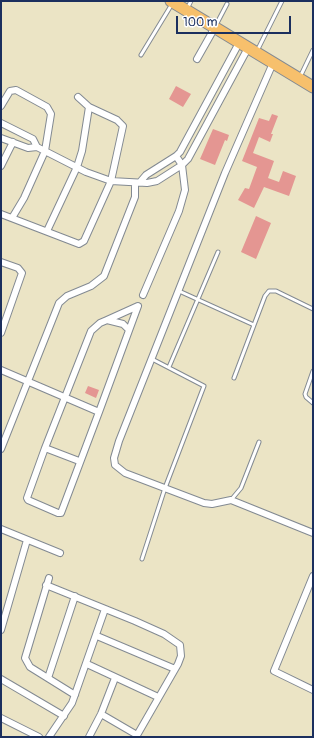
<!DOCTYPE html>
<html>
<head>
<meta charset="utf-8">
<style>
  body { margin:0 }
  #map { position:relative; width:314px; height:738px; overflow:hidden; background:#ebe4c5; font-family:Pangolin,sans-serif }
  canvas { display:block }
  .frame { position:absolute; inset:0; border:2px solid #1b2f5e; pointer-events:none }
  .scale { position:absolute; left:176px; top:16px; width:115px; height:18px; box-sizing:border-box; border:2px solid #1b2f5e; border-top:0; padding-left:5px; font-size:12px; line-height:14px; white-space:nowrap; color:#1b2f5e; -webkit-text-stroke:3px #fff; paint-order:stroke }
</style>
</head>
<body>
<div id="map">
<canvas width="314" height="738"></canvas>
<div class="frame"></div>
<div class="scale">100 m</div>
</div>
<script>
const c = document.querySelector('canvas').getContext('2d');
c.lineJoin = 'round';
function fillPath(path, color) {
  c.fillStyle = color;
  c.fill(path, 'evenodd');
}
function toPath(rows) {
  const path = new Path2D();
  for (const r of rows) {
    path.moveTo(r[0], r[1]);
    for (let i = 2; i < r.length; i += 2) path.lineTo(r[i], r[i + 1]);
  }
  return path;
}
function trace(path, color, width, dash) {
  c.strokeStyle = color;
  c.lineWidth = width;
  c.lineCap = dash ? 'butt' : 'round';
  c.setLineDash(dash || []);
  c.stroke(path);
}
fillPath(toPath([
  [176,86,191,94,183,107,169,99],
  [272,114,278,116,271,134,273,134,270,142,259,137,253,153,274,161,268,178,279,182,283,171,296,176,289,196,264,187,254,208,238,200,245,188,249,189,257,167,242,161,259,118,269,121],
  [213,129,229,135,227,141,225,140,215,165,200,159],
  [256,216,271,223,256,259,241,252],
  [88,386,99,390,96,398,85,393]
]), '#e49692');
const service = toPath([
  [187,9,191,1],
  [216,25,227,4],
  [257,51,282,1],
  [141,55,172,4],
  [300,77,313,50],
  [179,291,254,325,234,378],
  [254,325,265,296,269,291,276,291,313,309],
  [169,367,218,252],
  [313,371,305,394,306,397,313,403],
  [231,500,241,488,259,442],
  [142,559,165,488,204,386,152,359]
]);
const minor = toPath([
  [197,59,214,29],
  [273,63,225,173,119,441,114,458,115,465,125,473,204,503,212,504,231,500,313,533],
  [1,106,10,91,16,90,47,107,51,114,45,151,24,198,12,218],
  [1,123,33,139,37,147],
  [1,138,28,148,37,147,86,172,111,181,147,183,157,181,182,165,188,159,248,48],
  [1,166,13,142],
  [140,182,146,175,176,156,180,152,239,43],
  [1,214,79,244,84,241,111,181,123,126,117,120,89,107,78,97],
  [47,231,77,167,82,151,89,107],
  [1,262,18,268,22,273,1,333],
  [143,295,179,211,185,190,182,165,176,156],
  [1,370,99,412,138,306,107,320],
  [99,412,61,513,58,513,28,500,27,498,45,448,91,331,100,323,107,320,123,324,129,330],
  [45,448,79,461],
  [1,449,59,303,67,296,91,286,104,276,135,197,135,183],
  [1,529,60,553],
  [313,576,274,671,313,690],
  [49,578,25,658,30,667,75,695],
  [46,585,135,621,164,634,180,645,181,656,178,664,136,737],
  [1,630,27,540],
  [97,636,175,669],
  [87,664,158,697],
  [48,678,75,596],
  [1,679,64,716],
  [101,714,137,735],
  [1,718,39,737],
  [49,737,72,703,105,609],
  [89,737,101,714,115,678]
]);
const trunk = toPath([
  [171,1,313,87]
]);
trace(service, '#838a92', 5);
trace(minor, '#838a92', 8);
trace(trunk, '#838a92', 13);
trace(service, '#fff', 3);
trace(minor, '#fff', 6);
trace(trunk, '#f7c06c', 11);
</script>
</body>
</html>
